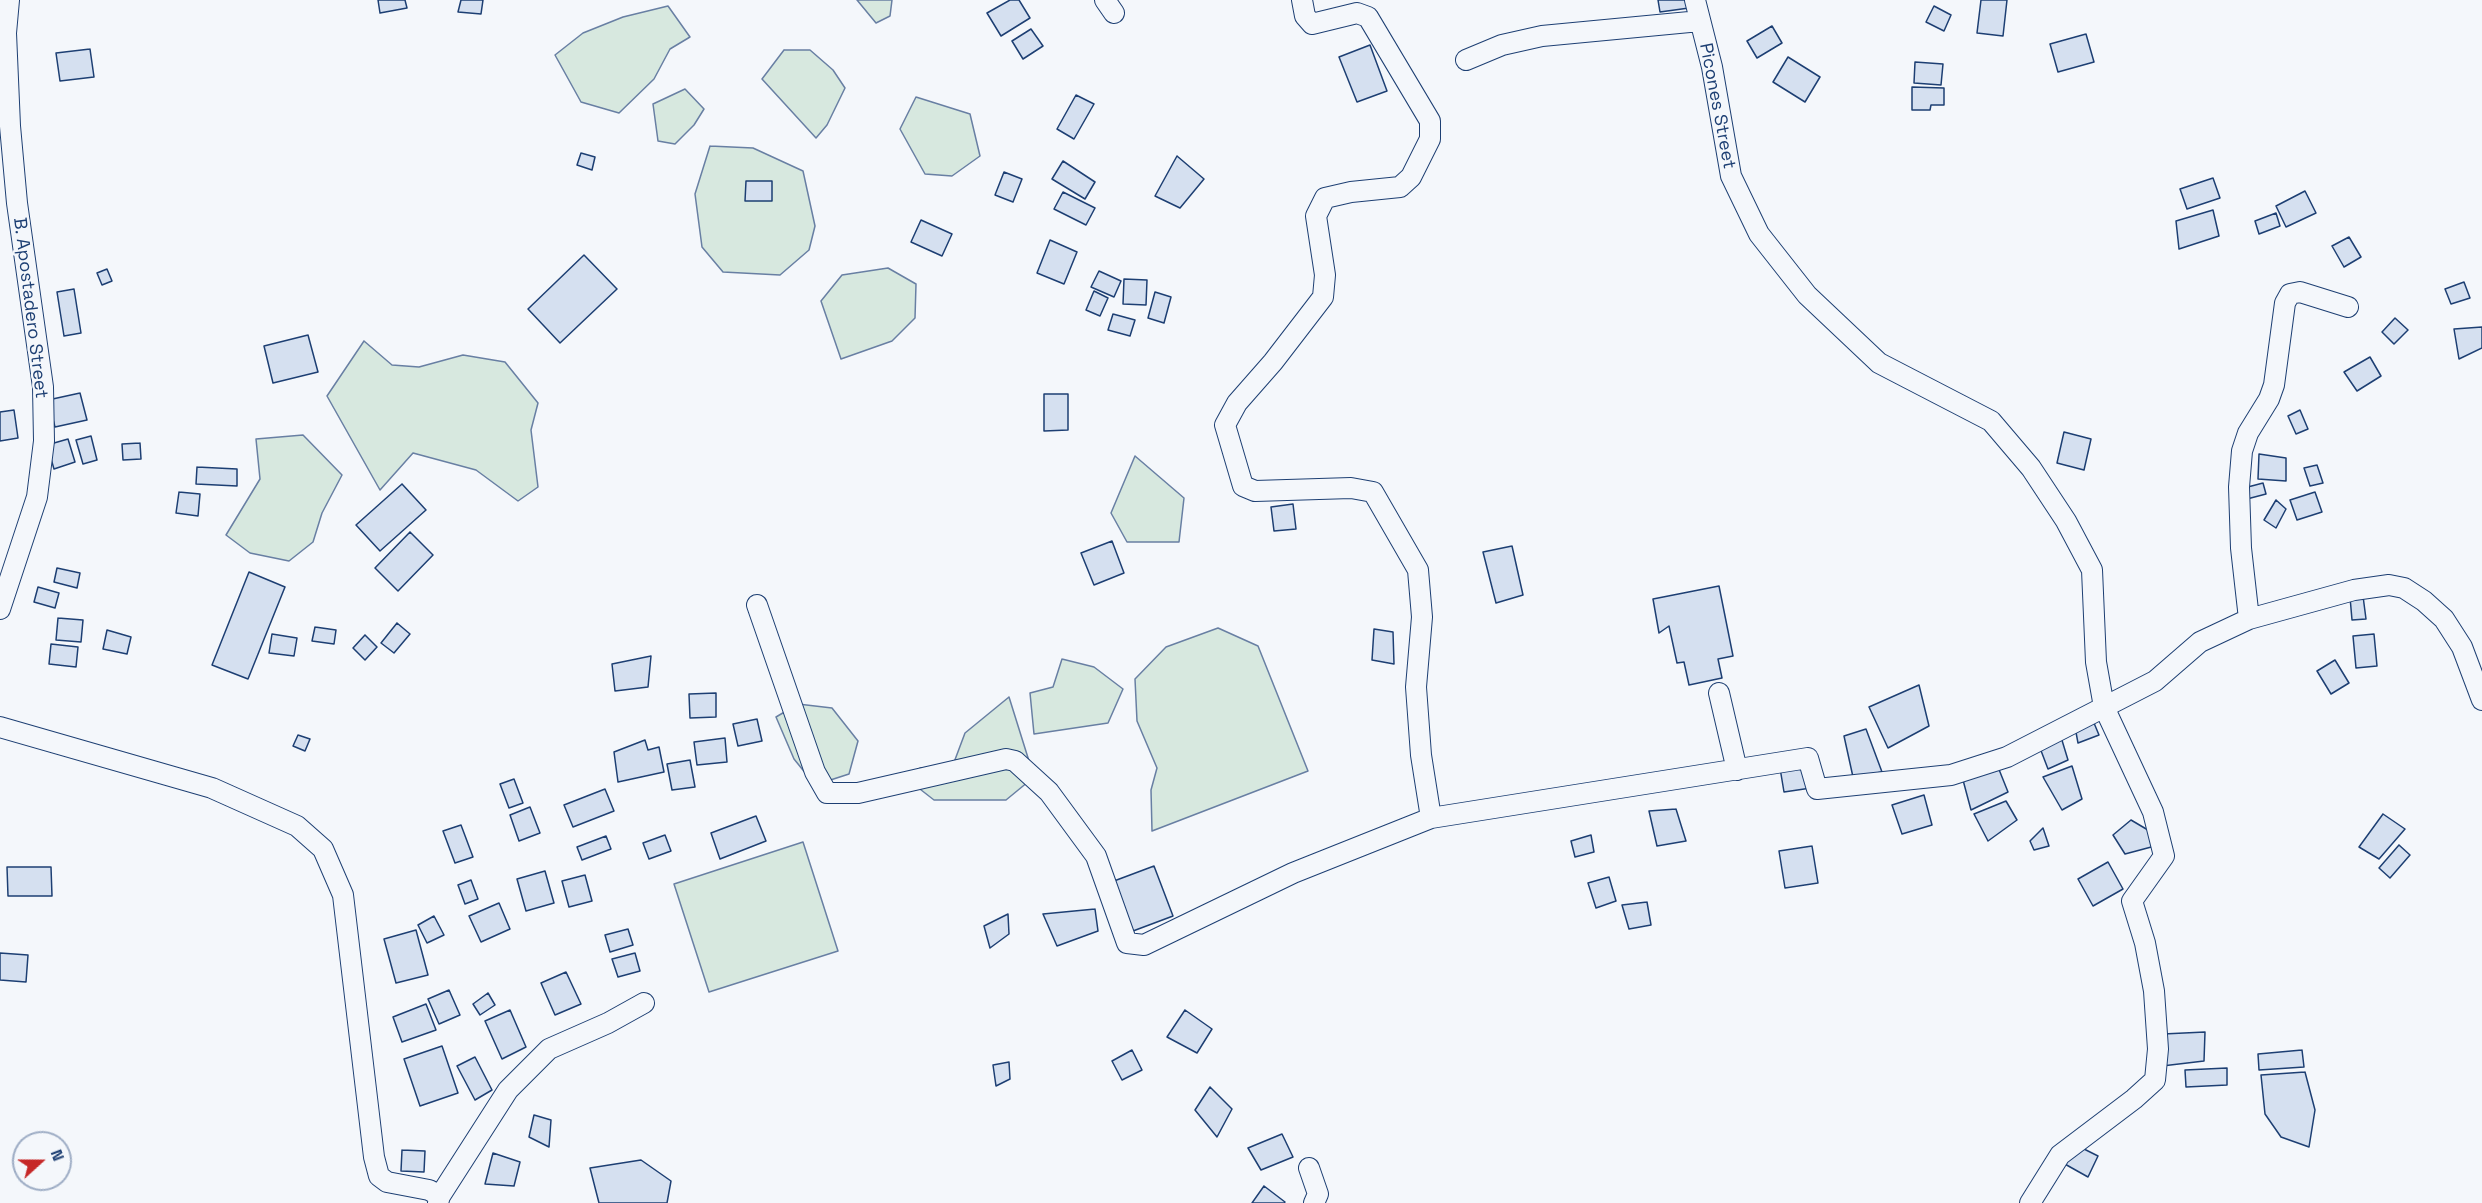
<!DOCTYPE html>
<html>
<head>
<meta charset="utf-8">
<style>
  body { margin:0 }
  #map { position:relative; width:2482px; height:1203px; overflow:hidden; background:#f4f7fb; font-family:"Space Grotesk",sans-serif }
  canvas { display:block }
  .north { position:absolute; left:12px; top:1131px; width:60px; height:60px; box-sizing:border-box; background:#f4f7fb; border:2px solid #9eadc5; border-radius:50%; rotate:69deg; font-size:16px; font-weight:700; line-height:24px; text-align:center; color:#1d3f73 }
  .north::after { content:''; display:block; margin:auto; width:21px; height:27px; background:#c62828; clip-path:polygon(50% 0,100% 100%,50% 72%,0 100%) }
</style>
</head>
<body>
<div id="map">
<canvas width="2482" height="1203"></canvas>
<div class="north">N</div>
</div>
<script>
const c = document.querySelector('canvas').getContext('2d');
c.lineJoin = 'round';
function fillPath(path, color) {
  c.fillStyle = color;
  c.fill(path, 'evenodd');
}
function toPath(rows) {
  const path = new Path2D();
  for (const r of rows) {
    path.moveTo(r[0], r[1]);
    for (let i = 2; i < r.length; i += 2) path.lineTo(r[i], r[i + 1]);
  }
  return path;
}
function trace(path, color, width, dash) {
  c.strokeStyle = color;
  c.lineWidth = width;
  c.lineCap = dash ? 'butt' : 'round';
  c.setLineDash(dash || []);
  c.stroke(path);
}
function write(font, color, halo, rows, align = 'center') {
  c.font = font + ' "Space Grotesk",sans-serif';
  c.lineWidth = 4.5;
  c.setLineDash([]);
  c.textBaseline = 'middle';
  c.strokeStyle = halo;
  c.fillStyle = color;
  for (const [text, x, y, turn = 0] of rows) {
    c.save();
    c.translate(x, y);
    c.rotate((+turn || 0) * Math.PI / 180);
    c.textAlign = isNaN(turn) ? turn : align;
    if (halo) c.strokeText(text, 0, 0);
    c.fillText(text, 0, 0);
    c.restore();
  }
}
const green = toPath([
  [857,0,892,0,890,16,876,23,857,0],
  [668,6,690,37,670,49,654,79,619,113,581,102,555,55,583,33,623,17,668,6],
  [784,50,810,50,833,70,845,88,827,125,816,138,762,79,784,50],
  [685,89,704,109,694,125,675,144,658,141,653,104,685,89],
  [916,97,970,114,980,156,952,176,925,174,900,129,916,97],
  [710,146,753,148,803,171,815,226,809,250,780,275,723,272,702,247,695,194,710,146],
  [888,268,916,284,915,318,892,341,841,359,821,301,842,275,888,268],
  [364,341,392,365,419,367,463,355,505,362,538,403,531,430,538,487,518,501,476,470,413,453,380,490,327,396,364,341],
  [303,435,342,475,322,513,313,542,289,561,250,553,226,535,260,479,256,439,303,435],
  [1135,456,1184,498,1179,542,1127,542,1111,513,1135,456],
  [1218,628,1258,646,1308,771,1152,831,1151,790,1157,768,1137,721,1135,679,1166,647,1218,628],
  [1062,659,1094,667,1123,689,1108,723,1034,734,1030,693,1053,687,1062,659],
  [1009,697,1034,777,1006,800,934,800,907,779,920,768,953,765,965,733,1009,697],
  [798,704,832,708,858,741,849,774,815,785,794,759,776,717,798,704],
  [803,842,838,951,709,992,674,884,803,842]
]);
fillPath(green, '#d7e8df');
trace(green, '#687fa3', 1.5);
const building = toPath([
  [378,0,405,0,407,8,380,13,378,0],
  [461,0,483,0,481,14,458,12,461,0],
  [1010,0,1019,0,1030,18,1001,36,987,13,1010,0],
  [1658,0,1688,0,1689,8,1660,12,1658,0],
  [1981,0,2007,0,2003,36,1977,33,1981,0],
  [1934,6,1951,15,1944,31,1926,22,1934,6],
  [1772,26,1782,43,1757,58,1747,41,1772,26],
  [1031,29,1043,46,1023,59,1012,41,1031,29],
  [2086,34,2094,62,2058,72,2050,44,2086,34],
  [1370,45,1387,91,1357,102,1339,57,1370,45],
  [90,49,94,77,60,81,56,53,90,49],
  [1788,57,1820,77,1805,102,1773,82,1788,57],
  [1915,62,1943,64,1941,85,1914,83,1915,62],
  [1912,87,1944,88,1944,105,1931,105,1930,110,1912,110,1912,87],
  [1076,95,1094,104,1074,139,1057,129,1076,95],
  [581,153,595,157,592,170,577,165,581,153],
  [1177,156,1204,179,1180,208,1155,196,1177,156],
  [1063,161,1095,182,1085,199,1052,179,1063,161],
  [1004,172,1022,179,1013,202,995,195,1004,172],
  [2213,178,2220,198,2187,209,2180,189,2213,178],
  [746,181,772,181,772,201,745,201,746,181],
  [2305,191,2316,213,2286,227,2276,206,2305,191],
  [1063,192,1095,208,1086,225,1054,209,1063,192],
  [2213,210,2219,236,2179,249,2176,221,2213,210],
  [2276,213,2280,226,2259,234,2255,221,2276,213],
  [921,220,952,234,942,256,911,242,921,220],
  [2349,237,2361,257,2344,267,2332,246,2349,237],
  [1050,240,1077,252,1064,284,1037,273,1050,240],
  [584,255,617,289,560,343,528,309,584,255],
  [107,269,112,281,102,285,97,273,107,269],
  [1099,271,1121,281,1114,297,1091,287,1099,271],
  [1124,279,1147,280,1146,305,1123,304,1124,279],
  [2464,282,2470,298,2451,304,2445,289,2464,282],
  [74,289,81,333,64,336,57,292,74,289],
  [1094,291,1108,298,1100,316,1086,310,1094,291],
  [1155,292,1171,297,1164,323,1148,318,1155,292],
  [1113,314,1135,320,1130,336,1108,330,1113,314],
  [2395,318,2408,330,2394,344,2382,332,2395,318],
  [2482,327,2482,348,2459,359,2454,329,2482,327],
  [308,335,318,372,273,383,264,346,308,335],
  [2370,357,2381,376,2357,391,2344,372,2370,357],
  [80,393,87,420,55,427,48,400,80,393],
  [1044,394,1068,394,1068,430,1044,431,1044,394],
  [14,410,18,438,0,441,0,412,14,410],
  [2300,410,2308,429,2296,434,2288,416,2300,410],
  [2064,432,2091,439,2084,470,2057,463,2064,432],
  [91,436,97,460,83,464,76,440,91,436],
  [68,439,75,462,54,469,47,445,68,439],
  [140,443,141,459,123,460,122,444,140,443],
  [2259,454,2286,458,2286,481,2258,479,2259,454],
  [2317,465,2323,483,2310,486,2304,468,2317,465],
  [197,467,237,469,237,486,196,484,197,467],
  [2263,483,2266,494,2247,499,2244,488,2263,483],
  [402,484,426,510,380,551,356,525,402,484],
  [179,492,200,494,198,516,176,513,179,492],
  [2315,492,2322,512,2297,520,2290,500,2315,492],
  [2276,500,2286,509,2276,528,2264,520,2276,500],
  [1293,504,1296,529,1274,531,1271,507,1293,504],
  [410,532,433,555,398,591,375,568,410,532],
  [1112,541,1124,573,1094,585,1081,553,1112,541],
  [1512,546,1523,595,1496,603,1483,552,1512,546],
  [57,568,80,573,77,588,54,582,57,568],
  [249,572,285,587,248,679,212,665,249,572],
  [1719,586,1733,656,1718,659,1722,678,1689,685,1684,662,1677,663,1669,626,1659,633,1653,599,1719,586],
  [38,587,59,593,55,608,34,602,38,587],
  [2363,596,2366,619,2352,620,2350,597,2363,596],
  [58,618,83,620,81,642,56,640,58,618],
  [397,623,410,634,394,653,381,643,397,623],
  [315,627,336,630,334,644,312,641,315,627],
  [1374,629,1393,632,1394,664,1372,660,1374,629],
  [107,630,131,637,127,654,103,649,107,630],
  [272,634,297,638,294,656,269,653,272,634],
  [2374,634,2377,666,2356,668,2353,636,2374,634],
  [365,635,377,647,365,660,353,648,365,635],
  [51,644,78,647,76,667,49,664,51,644],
  [651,656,648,687,615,691,612,664,651,656],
  [2335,660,2349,683,2331,694,2317,671,2335,660],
  [1919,685,1929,726,1888,748,1869,707,1919,685],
  [716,693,716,717,690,718,689,694,716,693],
  [757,719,762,741,738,746,733,724,757,719],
  [2094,723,2099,735,2078,743,2075,727,2094,723],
  [1866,729,1882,772,1853,777,1844,736,1866,729],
  [298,735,310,739,305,751,293,746,298,735],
  [2061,737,2068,760,2048,769,2040,748,2061,737],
  [725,738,727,762,697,765,694,742,725,738],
  [645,740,648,750,659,747,664,772,618,782,614,752,645,740],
  [690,760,695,787,672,790,667,764,690,760],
  [1807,766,1811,788,1784,792,1780,768,1807,766],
  [2072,766,2082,799,2062,810,2043,777,2072,766],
  [1998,767,2008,792,1971,810,1963,780,1998,767],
  [514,779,523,803,509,808,500,784,514,779],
  [605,789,614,811,573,827,564,805,605,789],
  [1924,795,1932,825,1902,834,1892,805,1924,795],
  [2006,801,2017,820,1988,841,1974,814,2006,801],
  [530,807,540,833,519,841,510,815,530,807],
  [1676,809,1686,841,1657,846,1649,811,1676,809],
  [2383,814,2405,829,2379,859,2359,847,2383,814],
  [756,816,766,841,720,859,711,833,756,816],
  [2131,820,2153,833,2155,846,2125,854,2113,835,2131,820],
  [461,825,473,857,455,863,443,831,461,825],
  [2043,828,2049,846,2034,850,2030,841,2043,828],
  [665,835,671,851,649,859,643,843,665,835],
  [1591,835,1594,852,1575,857,1571,841,1591,835],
  [606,836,611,849,582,860,577,847,606,836],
  [2399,845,2410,855,2390,878,2379,868,2399,845],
  [1812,846,1818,883,1785,888,1779,851,1812,846],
  [2108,862,2123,889,2093,906,2078,879,2108,862],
  [1154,866,1173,916,1133,931,1114,881,1154,866],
  [7,867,51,867,52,896,8,896,7,867],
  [545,871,554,903,526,911,517,879,545,871],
  [585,875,592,901,569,907,562,881,585,875],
  [1609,877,1616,901,1596,908,1588,883,1609,877],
  [471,880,478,899,465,904,458,885,471,880],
  [1647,902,1651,925,1629,929,1622,905,1647,902],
  [499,903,510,929,481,942,469,916,499,903],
  [1095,909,1098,931,1057,946,1043,914,1095,909],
  [1008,914,1009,934,990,948,984,926,1008,914],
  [434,916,444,935,427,943,418,925,434,916],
  [628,929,633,945,610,952,605,935,628,929],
  [416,930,428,975,396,983,384,939,416,930],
  [0,953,28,955,26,982,0,980,0,953],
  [635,953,640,971,618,977,612,959,635,953],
  [566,972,581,1004,555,1015,541,983,566,972],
  [449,990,460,1015,439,1024,428,999,449,990],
  [488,993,495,1005,480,1015,473,1004,488,993],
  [426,1004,436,1030,402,1042,393,1017,426,1004],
  [510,1010,526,1047,502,1059,485,1021,510,1010],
  [1185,1010,1212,1029,1197,1053,1167,1037,1185,1010],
  [2205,1032,2204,1061,2162,1066,2163,1034,2205,1032],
  [442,1046,458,1093,420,1106,404,1059,442,1046],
  [1132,1050,1142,1070,1122,1080,1112,1061,1132,1050],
  [2302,1050,2304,1067,2259,1070,2258,1054,2302,1050],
  [475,1057,492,1090,475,1100,457,1066,475,1057],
  [1009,1062,1010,1079,996,1086,993,1065,1009,1062],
  [2227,1068,2227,1085,2186,1087,2185,1070,2227,1068],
  [2305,1072,2315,1110,2309,1147,2281,1137,2265,1114,2261,1075,2305,1072],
  [1210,1087,1232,1109,1217,1137,1195,1110,1210,1087],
  [534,1115,551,1120,549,1147,529,1137,534,1115],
  [1282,1134,1293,1157,1261,1170,1248,1148,1282,1134],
  [2078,1146,2098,1156,2088,1177,2063,1163,2078,1146],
  [402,1150,425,1151,424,1172,401,1171,402,1150],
  [493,1153,520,1162,514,1186,485,1184,493,1153],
  [641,1160,671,1181,667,1203,599,1203,590,1168,641,1160],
  [1264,1186,1285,1202,1284,1203,1252,1203,1264,1186]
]);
fillPath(building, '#d5e0f0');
trace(building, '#1d3f73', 1.5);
const minor = toPath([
  [1105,0,1114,13],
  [1302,0,1305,16,1312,24,1357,13,1368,17,1430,121,1430,139,1411,177,1400,187,1351,192,1325,198,1316,216,1325,275,1323,297,1273,362,1237,403,1225,425,1243,486,1255,491,1351,488,1373,492,1418,570,1422,617,1416,687,1421,755,1431,818],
  [1695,0,1712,67,1731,176,1759,234,1807,295,1879,363,1991,421,2031,468,2066,521,2092,570,2096,662,2104,707,2153,812,2164,856,2132,901,2145,943,2154,991,2158,1049,2155,1080,2134,1099,2060,1155,2030,1203],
  [1466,60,1502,45,1542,36,1700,21],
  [757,605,815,772,827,793,858,793,1006,759,1015,761,1049,792,1096,856,1127,943,1144,945,1293,873,1431,818,1808,758,1817,789,1951,775,2007,757,2155,681,2200,642,2249,619,2354,590,2389,585,2404,588,2424,601,2444,619,2462,647,2482,700],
  [0,609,37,497,44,441,43,387,17,203,10,126,6,33,9,0],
  [2249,619,2241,548,2239,487,2242,451,2248,433,2269,399,2274,385,2285,303,2290,294,2300,292,2348,307],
  [1719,693,1737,770],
  [0,727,212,788,297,826,323,849,343,895,374,1157,379,1176,387,1182,429,1190,440,1196,438,1203],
  [1309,1168,1318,1194,1314,1203],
  [440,1196,508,1090,549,1049,608,1023,644,1003]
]);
trace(minor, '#1d3f73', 22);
trace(minor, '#f4f7fb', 20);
write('18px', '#1d3f73', '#f4f7fb', [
  ["Picones Street",1717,106,79],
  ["B. Apostadero Street",30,308,83]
]);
</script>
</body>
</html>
